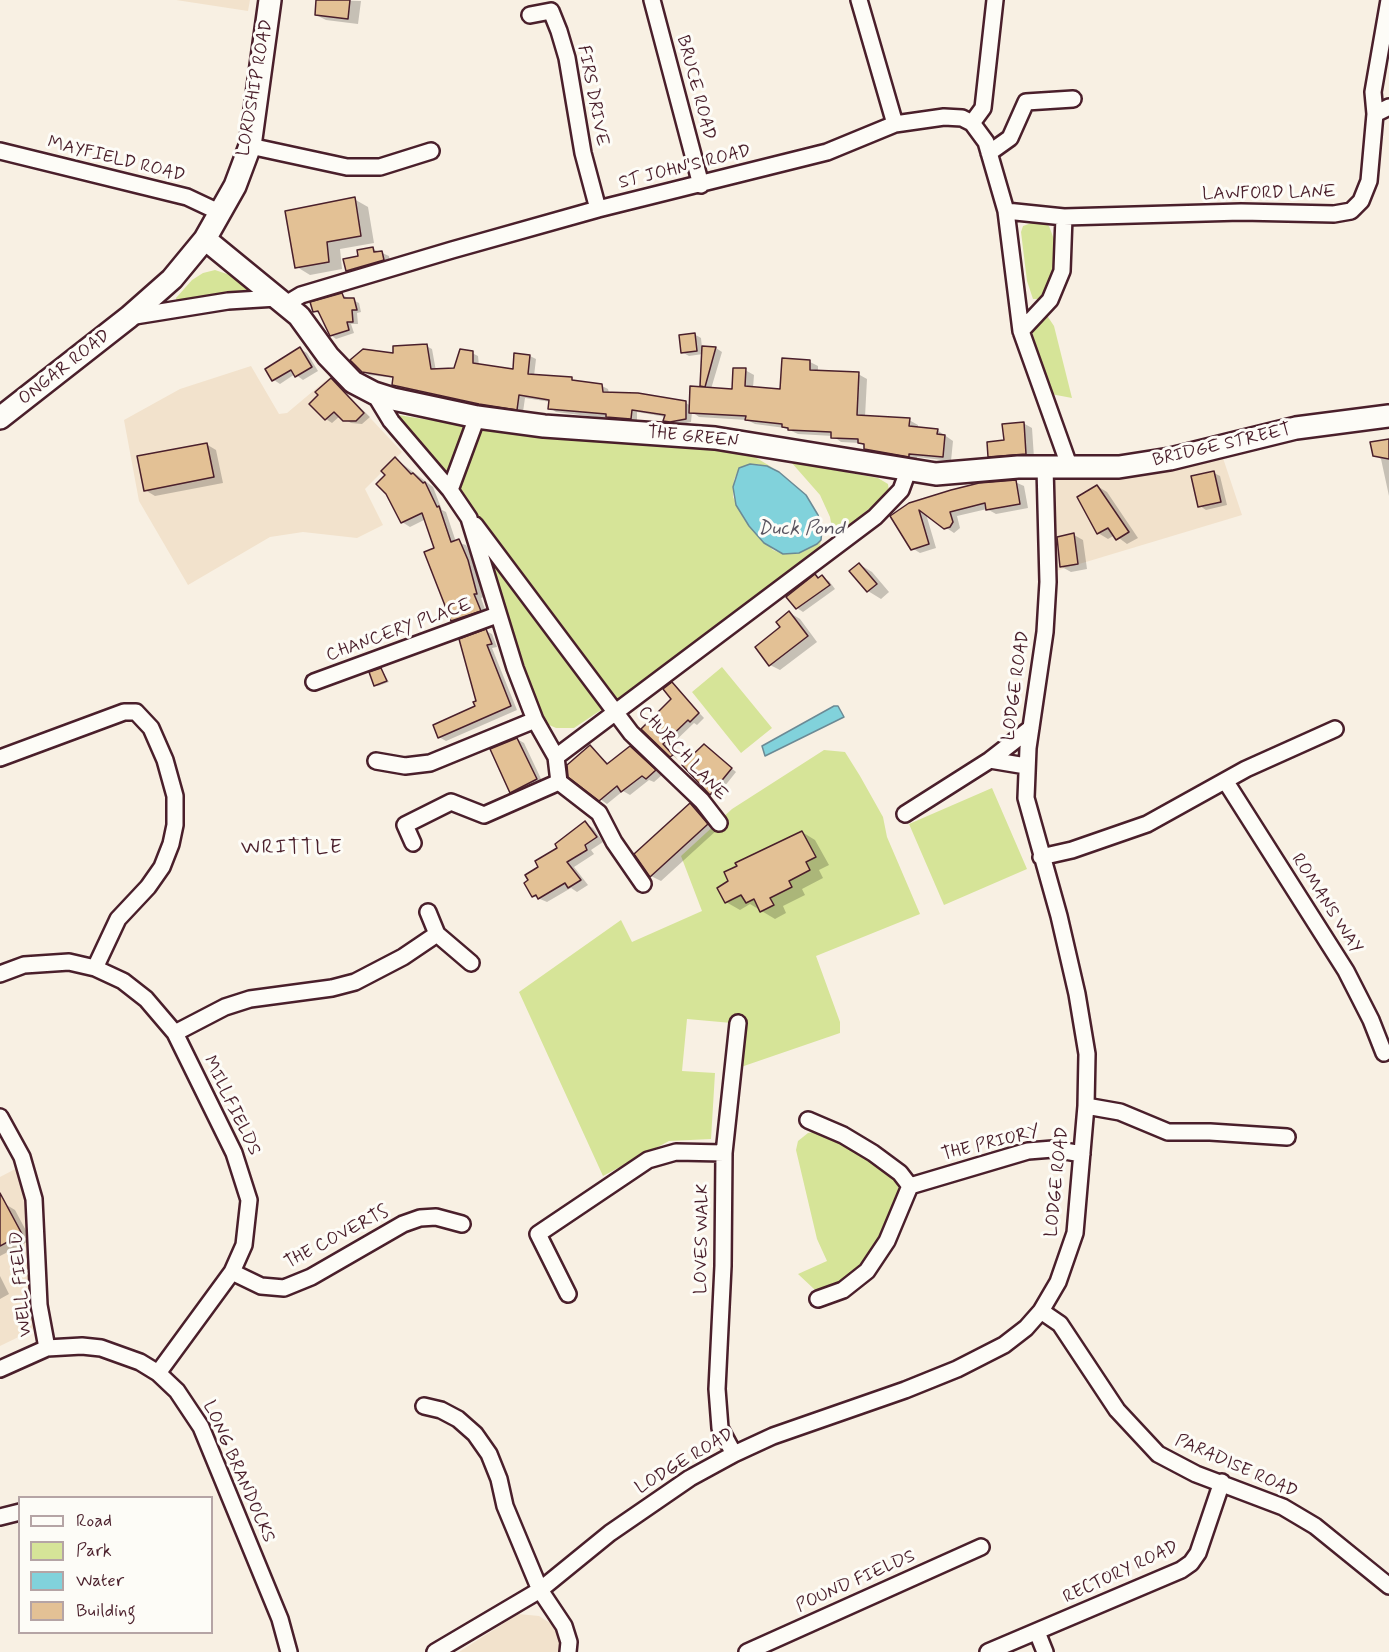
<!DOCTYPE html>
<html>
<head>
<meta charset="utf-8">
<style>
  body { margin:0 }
  #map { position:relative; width:1389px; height:1652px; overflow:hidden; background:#f8f0e3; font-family:Mynerve,sans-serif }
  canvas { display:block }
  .legend { position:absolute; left:18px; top:1496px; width:195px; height:138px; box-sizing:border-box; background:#fdfcf7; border:2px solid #b5a4a5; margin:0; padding:8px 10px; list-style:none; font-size:18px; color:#4a1f2b }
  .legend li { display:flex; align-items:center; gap:12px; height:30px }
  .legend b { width:30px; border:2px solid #b5a4a5 }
</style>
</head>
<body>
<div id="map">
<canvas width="1389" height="1652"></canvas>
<ul class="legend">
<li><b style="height:8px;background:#fdfcf7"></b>Road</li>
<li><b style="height:16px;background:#d6e498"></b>Park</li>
<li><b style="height:16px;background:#81d2db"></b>Water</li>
<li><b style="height:16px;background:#e3c195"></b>Building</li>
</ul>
</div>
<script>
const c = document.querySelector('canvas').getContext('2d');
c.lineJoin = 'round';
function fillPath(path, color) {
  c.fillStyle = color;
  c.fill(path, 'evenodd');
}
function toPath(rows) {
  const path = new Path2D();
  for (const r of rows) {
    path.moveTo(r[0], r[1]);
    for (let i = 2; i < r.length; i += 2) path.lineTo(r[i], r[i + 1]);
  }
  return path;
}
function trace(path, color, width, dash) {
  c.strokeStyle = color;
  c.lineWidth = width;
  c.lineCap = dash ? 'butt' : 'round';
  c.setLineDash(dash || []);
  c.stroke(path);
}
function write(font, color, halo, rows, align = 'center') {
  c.font = font + ' Mynerve,sans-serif';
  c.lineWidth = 6;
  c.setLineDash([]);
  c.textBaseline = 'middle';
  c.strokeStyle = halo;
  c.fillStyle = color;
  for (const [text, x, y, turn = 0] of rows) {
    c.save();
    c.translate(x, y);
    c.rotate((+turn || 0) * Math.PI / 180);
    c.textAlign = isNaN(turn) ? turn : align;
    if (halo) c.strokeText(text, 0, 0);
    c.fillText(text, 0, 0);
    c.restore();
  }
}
fillPath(toPath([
  [176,0,250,0,248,11],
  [251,366,279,414,287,413,331,376,402,452,365,489,383,525,357,538,303,532,270,537,188,585,139,501,124,420,180,389],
  [1220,449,1242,515,1056,571,1053,475],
  [21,1166,31,1212,37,1328,0,1346,0,1177],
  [518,1614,539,1616,553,1625,560,1639,560,1652,459,1652]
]), '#f2e2cc');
fillPath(toPath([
  [1040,220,1049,226,1055,242,1054,271,1040,299,1033,299,1027,281,1021,232,1023,226],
  [215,270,233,276,250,291,177,305,176,298,192,280,203,273],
  [1044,311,1054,326,1072,398,1051,394,1030,325],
  [398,415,532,436,701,446,755,457,773,468,756,464,739,468,734,480,733,497,744,519,773,550,783,554,799,553,821,540,819,550,625,694,574,728,556,728,547,724,542,717,485,551,497,541],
  [791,462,878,478,888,484,889,492,834,538,830,517,820,495],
  [722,667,772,728,741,753,692,692],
  [824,750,845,752,860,776,883,817,887,837,920,914,816,956,840,1022,840,1033,741,1067,743,1024,687,1019,682,1071,715,1073,711,1139,669,1141,603,1176,519,992,621,920,632,942,702,911,681,856,732,809],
  [992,788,1027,869,944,905,909,824],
  [820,1131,839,1139,885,1169,897,1182,899,1193,882,1234,869,1258,851,1275,822,1290,814,1289,798,1274,827,1261,817,1239,796,1150,798,1141,808,1133]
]), '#d6e498');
const water = toPath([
  [750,464,767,466,779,472,806,495,818,515,822,529,821,540,817,544,799,553,783,554,764,543,749,526,736,505,733,487,739,468,750,464],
  [834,706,838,706,844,717,765,756,762,746,834,706]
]);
fillPath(water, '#81d2db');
trace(water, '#6b8a95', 1.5);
fillPath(toPath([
  [318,0,361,1,358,24,326,20,316,15],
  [354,199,368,207,374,243,340,249,342,269,310,275,297,267],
  [373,249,389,256,390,263,354,273,347,270],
  [342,295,359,303,361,312,357,313,358,324,351,324,354,333,336,339,331,335,320,314,314,311],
  [694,334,701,338,702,348,716,348,722,352,711,389,733,391,745,370,754,375,753,388,781,391,810,362,818,366,818,372,858,374,867,379,865,417,909,420,918,425,918,428,937,430,953,441,951,461,917,457,917,460,874,453,860,443,841,442,833,436,798,434,785,428,755,424,747,420,699,417,692,412,691,422,677,425,665,420,666,417,637,412,637,422,556,412,550,408,551,402,525,398,523,412,487,407,400,388,394,384,394,378,369,375,363,371,395,355,426,346,432,349,436,371,455,370,472,353,478,356,479,366,515,371,530,356,536,359,534,376,572,379,578,382,602,386,608,389,609,393,686,403,691,406,708,389,701,385,703,354,689,356,682,352],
  [300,349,307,353,318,371,303,380,295,374,280,384,274,380],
  [331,379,370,417,362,424,351,423,340,416,332,423,326,419],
  [1023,423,1032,428,1034,458,998,461,990,456],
  [1389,440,1389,496,1381,459,1374,455],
  [206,444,216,450,223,483,155,496,145,490],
  [396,459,433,487,442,510,446,512,456,542,466,545,475,565,484,597,481,598,487,615,460,625,453,620,436,549,426,519,410,527,402,522,387,476],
  [1214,473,1220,476,1227,505,1206,510,1200,506],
  [1015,482,1024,486,1028,508,996,514,987,509,957,516,960,528,954,533,926,514,936,548,920,553,912,548,892,517],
  [1097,486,1107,492,1138,538,1127,544,1115,535,1108,539,1098,533],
  [1074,535,1083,540,1087,569,1071,572,1062,567],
  [859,564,872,572,889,592,881,599,868,591],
  [815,576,829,581,835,589,803,612,797,608],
  [790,613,800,619,817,642,780,670,770,665],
  [486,631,492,634,497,647,492,648,517,710,446,741,439,737,477,707,478,702,461,647],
  [381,669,389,682,378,686,375,685],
  [672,684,704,718,697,725,694,723,668,748,678,760,643,729,673,699],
  [517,739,524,743,543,783,518,795,512,792],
  [590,747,609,764,630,747,662,775,654,782,649,780,630,795,623,791,607,804,600,799],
  [709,749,736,772,716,797,684,765],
  [690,805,700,810,717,830,661,881,651,876],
  [585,823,593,828,603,842,591,850,594,854,574,867,588,885,577,892,571,888,547,902,533,896,540,868],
  [802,832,815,840,829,865,819,870,823,878,802,889,805,895,783,906,786,913,775,919,750,904,740,910,726,902],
  [5,1204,15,1210,31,1240,0,1256,0,1206],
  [0,1276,9,1294,0,1299]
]), '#0003');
const building = toPath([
  [316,0,350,0,348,19,315,15,316,0],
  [355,197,361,236,327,242,329,262,295,268,285,211,355,197],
  [373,247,374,252,382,251,384,260,346,271,343,259,358,256,357,250,373,247],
  [342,293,344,298,354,298,357,310,352,310,353,322,347,322,349,330,330,336,318,311,313,312,310,302,342,293],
  [695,333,697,351,681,353,679,335,695,333],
  [427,344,431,369,454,368,460,349,473,351,473,363,513,369,514,353,530,355,528,374,572,377,572,380,602,384,603,392,638,393,686,401,686,419,670,422,663,421,665,415,632,410,631,419,606,417,606,414,548,409,549,400,519,395,517,410,479,404,392,385,393,377,362,372,350,360,363,349,393,353,393,346,427,344],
  [702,346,716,347,705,387,700,386,702,346],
  [300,347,312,367,295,377,291,370,272,381,265,369,300,347],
  [782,358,810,360,810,370,859,372,857,415,910,418,909,426,938,429,937,434,945,435,943,457,909,454,909,457,864,449,864,444,858,443,858,439,831,438,831,432,788,430,788,428,782,427,782,424,745,420,746,416,689,413,690,386,732,389,733,368,746,368,745,386,780,389,782,358],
  [331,378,364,413,356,421,343,421,334,412,325,420,309,404,318,395,315,392,331,378],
  [1024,422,1026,454,988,457,987,442,1004,440,1002,424,1024,422],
  [1389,439,1389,459,1373,456,1370,442,1389,439],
  [207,443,214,477,144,491,137,456,207,443],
  [395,457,411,474,413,473,423,483,425,482,437,507,439,506,451,542,459,539,468,560,477,594,474,594,481,611,451,621,424,552,434,548,422,513,401,523,386,494,376,484,385,475,381,471,395,457],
  [1214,471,1221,502,1198,507,1191,476,1214,471],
  [1016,480,1020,504,986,510,985,503,950,512,953,522,950,527,944,529,919,510,929,544,911,550,890,516,909,503,951,490,979,483,1016,480],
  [1097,485,1129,532,1116,540,1108,528,1097,534,1077,497,1097,485],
  [1074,533,1078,564,1060,567,1057,537,1074,533],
  [859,563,877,584,867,592,849,571,859,563],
  [815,574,818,578,822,575,830,585,796,609,786,597,815,574],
  [789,611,808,636,769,666,755,647,780,627,776,622,789,611],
  [486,629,492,644,487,645,511,706,438,738,433,725,475,706,473,702,476,701,459,639,486,629],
  [381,668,387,681,374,686,369,672,381,668],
  [672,682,699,713,690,722,688,720,663,744,673,755,670,757,641,729,671,699,663,689,672,682],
  [517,738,537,779,510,793,490,749,517,738],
  [704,744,732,768,710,795,682,765,704,744],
  [590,745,607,764,630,746,656,770,646,779,642,776,621,792,617,786,599,801,568,777,567,765,590,745],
  [690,803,708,824,650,877,634,854,690,803],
  [585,821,597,837,585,845,587,850,567,862,581,880,568,888,565,883,538,899,536,895,532,897,524,883,528,880,525,875,538,867,535,861,557,848,555,844,585,821],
  [802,831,816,857,806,862,810,870,789,881,792,887,770,898,774,905,760,912,754,899,746,903,741,895,725,903,717,888,728,881,724,872,737,866,735,863,802,831],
  [0,1193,22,1234,0,1246,0,1193]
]);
fillPath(building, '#e3c195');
trace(building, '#4a1f2b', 1.5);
const street = toPath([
  [652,0,701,185],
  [859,0,895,124],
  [530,15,551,11,559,31,567,58,583,153,598,209],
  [1375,114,1389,107],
  [972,123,983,108,995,0],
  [250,146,347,167,380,167,431,151],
  [0,151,187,197,221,213],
  [989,153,1010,138,1026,102,1073,99],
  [1006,211,1064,217,1241,212,1334,214,1351,211,1361,201,1369,181,1375,114,1373,92,1389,0],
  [286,304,301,295,452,250,598,209,827,152,895,124,944,117,962,118,972,123,986,142,1006,211,1021,331,1070,468],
  [129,317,228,301,277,298],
  [1021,331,1050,300,1062,271,1064,217],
  [374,393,391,421,450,490,469,518,515,668,535,720,556,757,559,782,484,815,451,802,405,825,413,843],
  [450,490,477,417],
  [475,525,631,733,702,801,719,823],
  [314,682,497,615],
  [556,757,875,517,901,490,908,471],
  [0,758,124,712,136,712,151,728,165,760,175,796,175,825,171,844,162,867,148,887,118,919,95,968],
  [990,760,1031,728],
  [376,761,405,766,430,763,535,720],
  [559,782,599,813,614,842,643,884],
  [1226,782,1346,971,1371,1020,1384,1053],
  [905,814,990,760,1026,766],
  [1041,857,1072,850,1147,824,1246,769,1335,729],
  [428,912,437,934],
  [0,974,24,965,69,962,95,968,123,981,146,999,175,1033,234,1153,249,1200,244,1245,232,1272,158,1373],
  [175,1033,225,1007,250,999,332,988,355,982,403,957,437,934,471,963],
  [1086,1106,1120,1112,1168,1132,1210,1132,1287,1137],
  [0,1117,22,1157,34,1199,39,1305,47,1348],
  [808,1120,843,1135,873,1153,900,1173,910,1186,887,1241,867,1271,843,1290,818,1299],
  [910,1186,1028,1151,1053,1149,1082,1154],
  [232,1272,261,1286,284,1288,311,1277,403,1224,420,1218,436,1217,462,1224],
  [568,1294,538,1234,648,1160,676,1152,724,1153],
  [1041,1311,1060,1324,1117,1410,1158,1454,1196,1474,1283,1507,1315,1526,1389,1586],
  [0,1369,47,1348,82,1346,101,1348,140,1362,158,1373,177,1391,201,1427,280,1619,289,1652],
  [424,1406,441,1410,458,1419,475,1434,489,1454,499,1479,505,1506,540,1590,564,1626,569,1642,568,1652],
  [734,1454,720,1428,717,1389,723,1266,724,1153,738,1023],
  [0,1517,20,1512],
  [1037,1632,1045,1652],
  [435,1652,540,1590,610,1533,690,1478,734,1454,773,1436,905,1390,957,1369,1004,1345,1026,1328,1041,1311,1058,1282,1075,1233,1086,1106,1087,1054,1077,994,1059,916,1026,798,1028,748,1045,632,1048,582,1045,467],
  [747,1652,981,1547],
  [988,1652,1181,1570,1191,1563,1198,1553,1222,1482]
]);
const secondary = toPath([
  [205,239,299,316,328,356,353,382,374,393,393,399,477,417,544,426,715,438,936,474,1018,467,1119,467,1170,459,1296,428,1389,416],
  [0,418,129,317,172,279,205,239,235,186,250,146,270,0]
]);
trace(street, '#4a1f2b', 20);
trace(secondary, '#4a1f2b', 26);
trace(street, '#fdfcf7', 15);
trace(secondary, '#fdfcf7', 21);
write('18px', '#4a1f2b', '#fdfcf7', [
  ["LORDSHIP ROAD",256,88,-80],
  ["BRUCE ROAD",695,88,75],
  ["FIRS DRIVE",592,96,79],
  ["MAYFIELD ROAD",116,160,14],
  ["ST JOHN'S ROAD",685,168,-14],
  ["LAWFORD LANE",1269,194,-1],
  ["ONGAR ROAD",65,368,-38],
  ["THE GREEN",693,438,6],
  ["BRIDGE STREET",1222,446,-13],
  ["CHANCERY PLACE",399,631,-20],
  ["LODGE ROAD",1017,686,-82],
  ["CHURCH LANE",682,754,47],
  ["ROMANS WAY",1326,904,57],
  ["MILLFIELDS",231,1106,64],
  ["THE PRIORY",991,1144,-14],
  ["LODGE ROAD",1058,1182,-84],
  ["THE COVERTS",337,1238,-28],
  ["LOVES WALK",703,1239,-89],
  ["WELL FIELD",22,1284,-95],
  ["LODGE ROAD",685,1462,-31],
  ["PARADISE ROAD",1236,1467,24],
  ["LONG BRANDOCKS",238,1472,66],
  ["RECTORY ROAD",1121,1573,-25],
  ["POUND FIELDS",856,1582,-24]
]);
write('italic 20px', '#5a5560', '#fdfcf7', [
  ["Duck Pond",801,530]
]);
c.letterSpacing = '1.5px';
write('21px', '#4a1f2b', '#fdfcf7', [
  ["WRITTLE",292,849]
]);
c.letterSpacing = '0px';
</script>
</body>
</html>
